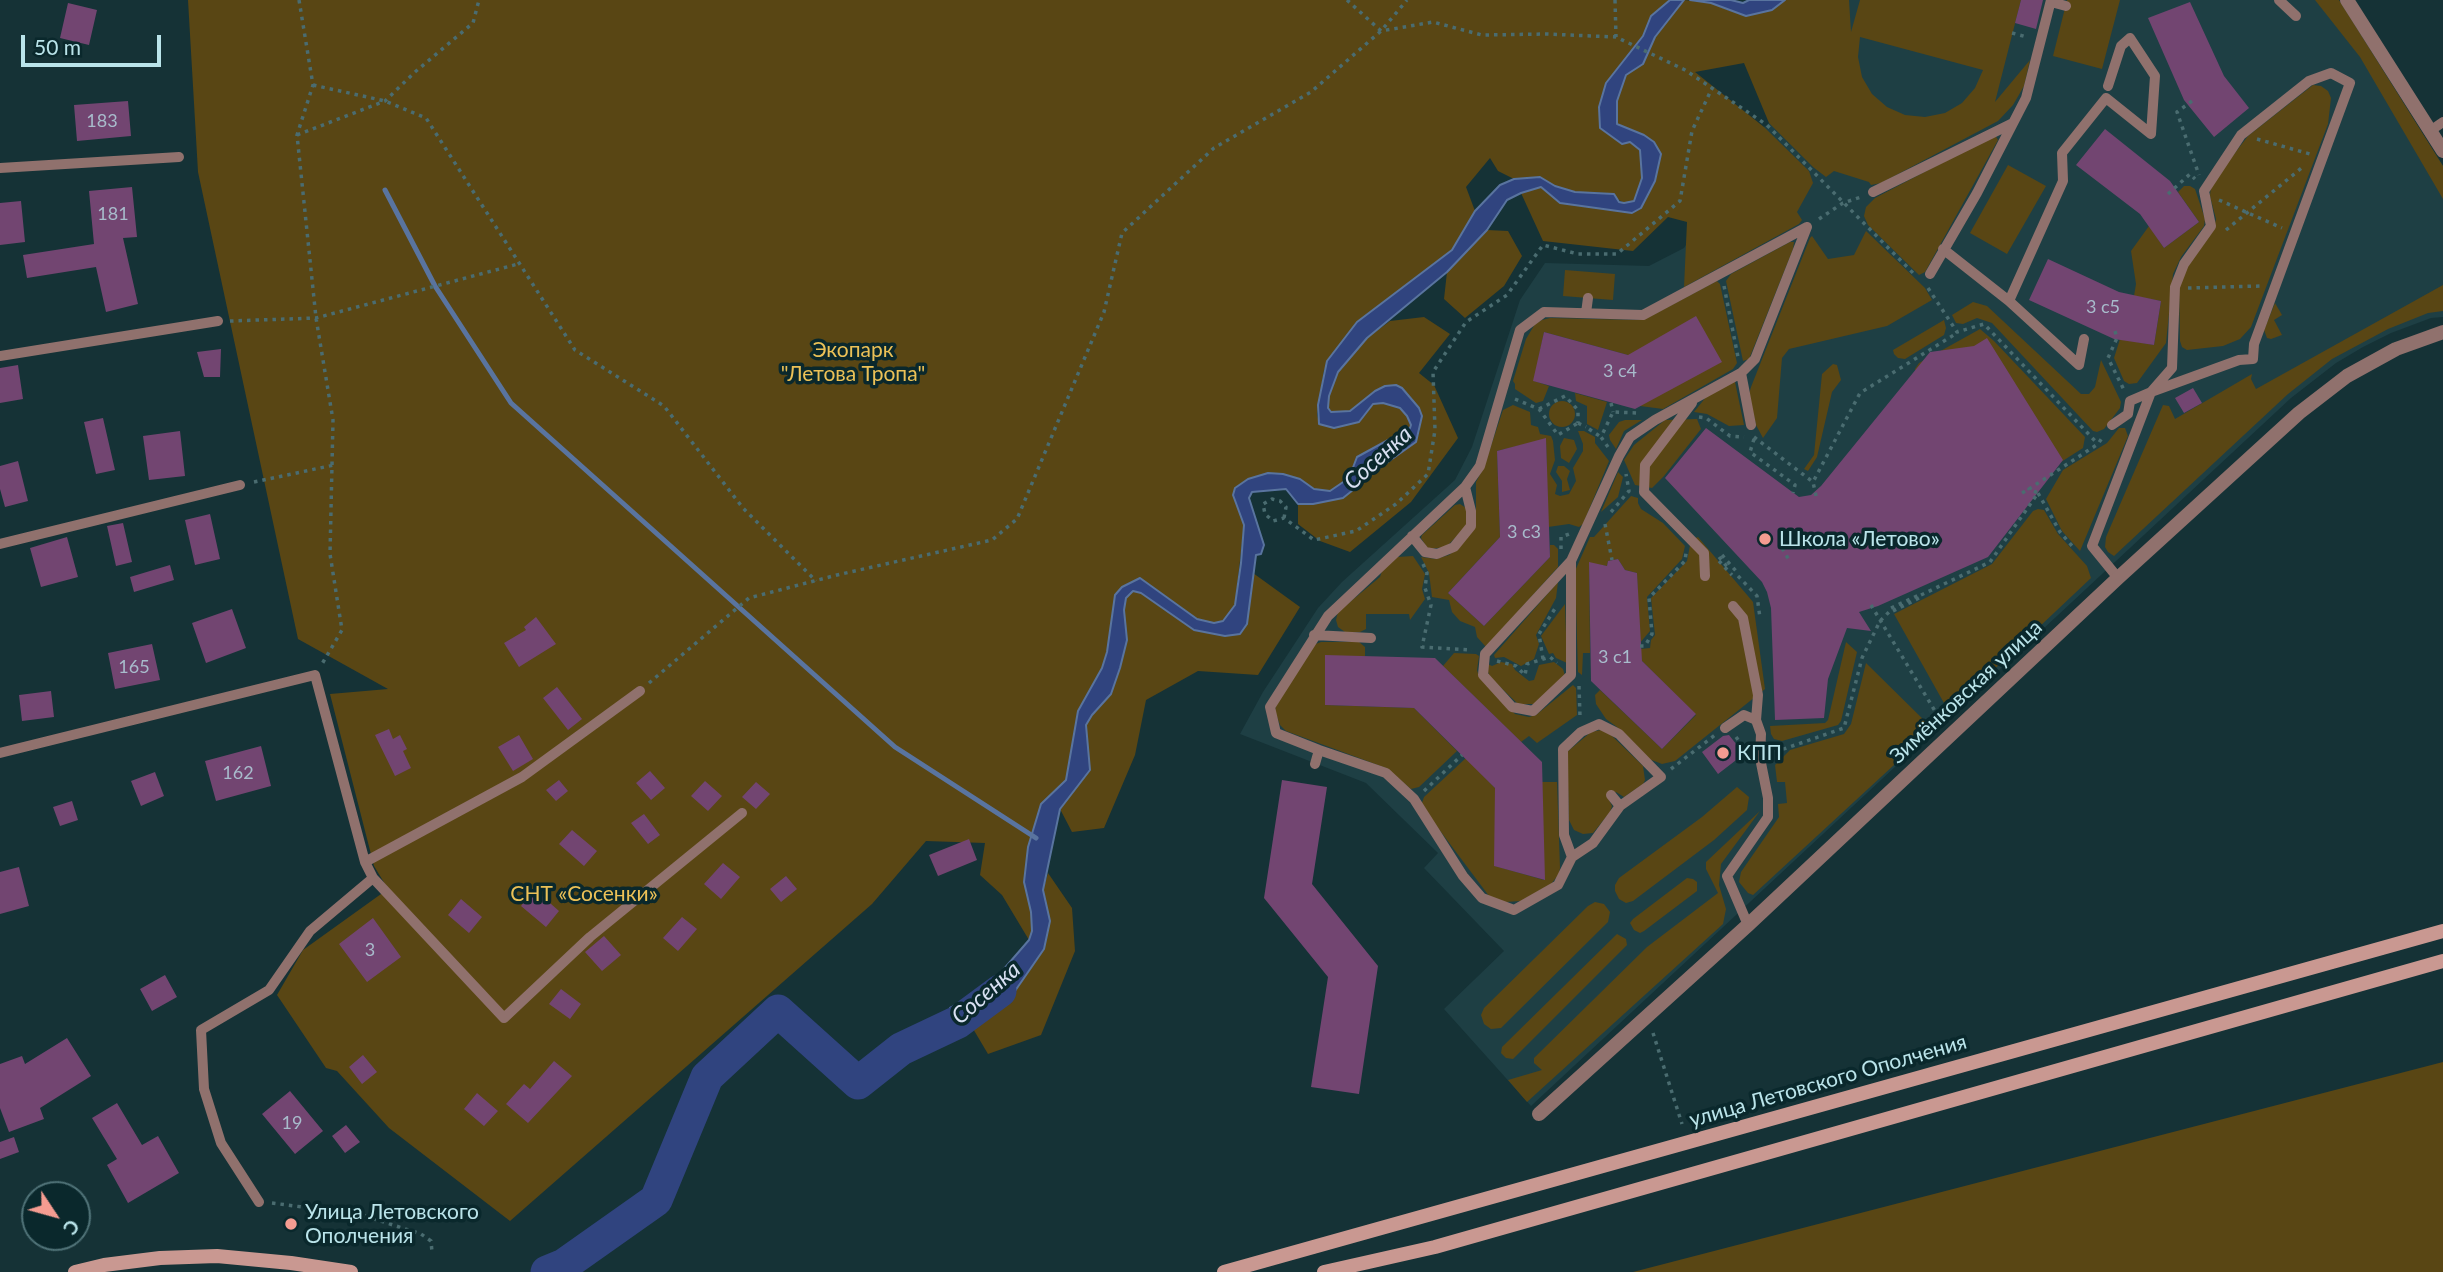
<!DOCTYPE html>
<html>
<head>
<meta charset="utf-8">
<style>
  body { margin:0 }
  #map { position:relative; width:2443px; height:1272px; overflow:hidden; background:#153236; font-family:Lato,sans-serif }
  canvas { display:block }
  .north { position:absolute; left:21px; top:1181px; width:70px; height:70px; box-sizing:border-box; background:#0a282c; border:2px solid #507378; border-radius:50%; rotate:126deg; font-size:19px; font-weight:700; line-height:28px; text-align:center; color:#bae4ea }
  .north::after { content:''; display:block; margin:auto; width:24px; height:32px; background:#f59c91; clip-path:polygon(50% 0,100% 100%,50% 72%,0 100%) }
  .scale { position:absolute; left:21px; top:35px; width:140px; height:32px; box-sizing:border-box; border:4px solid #bae4ea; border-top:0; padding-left:9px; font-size:21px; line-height:24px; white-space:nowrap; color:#bae4ea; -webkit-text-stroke:5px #0a282c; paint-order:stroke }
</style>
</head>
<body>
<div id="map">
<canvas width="2443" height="1272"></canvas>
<div class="north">С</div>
<div class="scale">50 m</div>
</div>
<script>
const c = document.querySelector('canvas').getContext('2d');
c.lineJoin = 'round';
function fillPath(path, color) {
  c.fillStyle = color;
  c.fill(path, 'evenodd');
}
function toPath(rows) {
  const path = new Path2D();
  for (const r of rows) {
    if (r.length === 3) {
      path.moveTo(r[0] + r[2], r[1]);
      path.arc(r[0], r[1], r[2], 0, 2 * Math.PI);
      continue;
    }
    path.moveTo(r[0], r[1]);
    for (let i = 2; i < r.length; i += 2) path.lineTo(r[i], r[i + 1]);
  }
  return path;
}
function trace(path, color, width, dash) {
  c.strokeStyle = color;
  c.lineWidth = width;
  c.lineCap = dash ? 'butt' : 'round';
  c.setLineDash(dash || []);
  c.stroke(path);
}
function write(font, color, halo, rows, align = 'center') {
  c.font = font + ' Lato,sans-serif';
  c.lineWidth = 7;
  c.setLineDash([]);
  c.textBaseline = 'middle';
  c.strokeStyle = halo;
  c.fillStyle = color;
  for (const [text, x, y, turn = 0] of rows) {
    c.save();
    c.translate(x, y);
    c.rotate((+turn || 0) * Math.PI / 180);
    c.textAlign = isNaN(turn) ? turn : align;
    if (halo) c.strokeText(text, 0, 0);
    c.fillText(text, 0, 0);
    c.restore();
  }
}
fillPath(toPath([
  [1847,0,2339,0,2443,166,2443,317,2431,318,2391,333,2363,347,2336,363,2291,398,1531,1106,1444,1009,1504,951,1424,868,1438,853,1366,783,1240,734,1263,692,1318,608,1342,582,1455,480,1472,447,1520,300,1545,263,1649,266,1684,248,1764,127,1769,123]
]), '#1e3f44');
fillPath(toPath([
  [188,0,1670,0,1651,16,1643,36,1599,107,1630,142,1640,150,1642,178,1634,201,1624,203,1607,193,1575,192,1555,186,1540,177,1514,179,1498,171,1490,158,1466,187,1475,211,1452,250,1357,322,1324,370,1317,414,1319,424,1358,422,1373,404,1383,403,1400,408,1407,416,1411,425,1410,428,1357,457,1349,478,1330,491,1314,489,1300,479,1233,495,1244,525,1235,605,1223,621,1215,623,1197,619,1142,580,1134,591,1141,593,1194,630,1247,624,1253,573,1300,607,1258,675,1198,671,1146,700,1135,755,1104,828,1072,832,1060,809,1090,770,1086,725,1092,715,1111,694,1127,640,1124,610,1112,617,1107,652,1102,668,1078,711,1066,780,1034,831,1028,847,1024,882,1031,912,1032,930,1029,940,1002,895,980,875,985,843,926,841,872,904,510,1221,389,1128,337,1071,326,1068,277,995,303,950,388,889,374,866,330,694,388,689,298,639,198,172],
  [1684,0,1711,3,1730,11,1772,10,1785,0,1849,0,1851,32,1860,0,2021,0,1995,102,2030,60,2024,86,2013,105,1998,121,1881,183,1871,185,1869,182,1834,171,1826,177,1813,167,1769,123,1744,63,1695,72,1764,127,1809,171,1813,183,1797,212,1802,220,1799,224,1684,287,1687,222,1668,217,1633,251,1543,241,1521,193,1542,187,1641,208,1654,181,1644,135,1617,124,1617,101,1626,75,1643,64,1655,37],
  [1860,37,1983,70,1975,88,1962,103,1945,113,1925,117,1905,115,1887,107,1872,94,1862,77,1858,57],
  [2067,0,2120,0,2102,69,2053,56],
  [2315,0,2339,0,2443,166,2443,199,2360,57],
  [2313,85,2321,86,2328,91,2331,98,2328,124,2251,327,2240,339,2223,346,2187,350,2182,347,2180,341,2179,288,2188,266,2213,231,2216,219,2210,196,2211,184,2248,136],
  [1995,135,1998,140,1925,272,1919,275,1868,225,1864,216,1866,207,1875,198],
  [2008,165,2046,186,2007,254,1970,233],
  [2184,186,2190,186,2195,189,2205,219,2204,226,2181,257,2173,274,2166,343,2137,383,2129,384,2124,381,2114,358,2120,339,2154,345,2161,301,2134,296,2136,284,2131,251,2149,226,2164,248,2199,222,2178,192],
  [1487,230,1508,231,1522,256,1504,286,1465,318,1444,299,1447,272],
  [1866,231,1925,288,1932,300,1887,326,1789,349,1782,358,1777,418,1763,438,1756,425,1749,394,1751,387,1810,238,1812,236,1828,259,1854,255],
  [1790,242,1794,242,1793,249,1749,359,1743,361,1726,281,1731,274],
  [1565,270,1615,274,1613,300,1563,296],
  [1717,281,1720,284,1737,363,1733,369,1663,409,1640,406,1628,355,1544,332,1534,381,1549,386,1543,401,1536,403,1515,389,1515,384,1513,381,1526,339,1535,324,1542,320,1550,318,1638,320,1651,316],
  [2443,285,2443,311,2428,313,2388,329,2332,359,2288,394,2114,556,2108,552,2105,547,2106,537,2163,405,2169,406,2175,419,2252,374,2251,379,2256,389],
  [1973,302,1987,306,2081,394,2089,394,2095,387,2101,360,2121,402,2120,408,2104,429,2097,432,2093,431,1992,323,1977,318,1963,324,1956,323,1952,315],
  [2275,303,2282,315,2274,320,2282,335,2271,339,2267,338,2264,330],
  [1424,317,1450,334,1419,373,1434,385,1458,438,1411,502,1350,552,1320,541,1298,524,1298,504,1313,504,1361,481,1416,442,1420,430,1385,386,1375,391,1351,411,1331,412,1328,408,1329,396,1338,372,1367,338,1390,321],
  [1944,320,1946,328,1944,335,1905,359,1898,358,1894,354,1893,350],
  [1980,329,1994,341,2085,437,2083,448,2061,462,1916,375,1915,369,1919,363],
  [1833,364,1837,365,1841,380,1832,392,1817,457,1808,471,1804,469,1814,455,1822,374],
  [1733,382,1735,382,1744,425,1729,426,1707,414,1694,412,1706,397],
  [1575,393,1607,402,1598,430,1587,424,1587,406,1576,401],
  [1562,414,13],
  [1513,405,1530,412,1531,425,1538,427,1540,434,1551,436,1553,441,1555,460,1550,474,1557,485,1555,494,1560,496,1569,494,1576,481,1573,468,1583,451,1583,444,1578,431,1584,431,1595,437,1595,443,1609,461,1583,524,1579,527,1569,524,1548,527,1546,439,1497,451,1500,537,1448,593,1484,626,1550,557,1550,545,1554,545,1558,549,1558,567,1486,647,1477,637,1475,627,1460,621,1452,612,1449,600,1432,597,1429,573,1421,557,1436,559,1449,555,1457,549,1476,521,1476,482,1484,467,1503,410],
  [1697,419,1701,429,1664,476,1652,488,1635,485,1624,460,1634,445,1665,420],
  [1625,420,1642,420,1624,431,1616,449,1610,440,1609,435,1619,422],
  [2119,428,2125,428,2128,436,2080,551,2062,531,2046,499,2063,470,2107,443],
  [1564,438,1574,440,1577,449,1569,463,1561,458,1560,446],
  [1558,466,1564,466,1570,471,1567,479,1570,490,1562,492,1562,481,1556,472],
  [1618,472,1623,477,1618,497,1601,512],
  [1631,496,1638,498,1638,503,1641,509,1663,523,1685,546,1682,559,1647,597,1650,631,1639,644,1637,573,1625,570,1618,559,1608,561,1607,566,1589,563,1590,653,1583,653,1582,675,1578,672,1575,571,1590,537,1594,537],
  [1460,504,1466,508,1467,522,1465,528,1446,547,1428,549,1421,538,1422,535,1455,505],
  [2038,509,2044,510,2058,534,2087,566,2091,578,1949,712,1894,614,1992,564,2033,511],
  [1698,537,1753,602,1765,689,1675,761,1662,764,1649,759,1617,727,1606,719,1596,704,1595,695,1600,690,1662,749,1696,715,1642,661,1640,649,1650,648,1651,640,1655,635,1651,598,1687,561,1691,540],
  [1413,556,1425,574,1422,589,1425,599,1410,620,1409,614,1366,614,1366,629,1360,632,1345,632,1338,627,1336,620,1338,612,1380,577,1382,571,1397,557],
  [1558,582,1556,598,1536,635,1539,644,1534,659,1521,666,1504,657,1495,658,1494,655],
  [1565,604,1567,663,1556,658,1553,653,1549,654,1541,636],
  [1321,642,1359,642,1365,647,1365,656,1325,656,1325,705,1414,708,1457,751,1419,787,1411,789,1386,768,1286,731,1280,725,1275,711,1276,703,1313,645],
  [1846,642,1857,652,1841,721,1838,725,1782,741,1774,739,1771,734,1770,726,1825,723,1828,720],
  [1454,653,1476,654,1479,656,1477,670,1479,677,1515,714,1529,717,1536,715,1573,685,1576,688,1577,715,1537,743,1529,736,1521,742,1443,666],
  [1501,662,1512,664,1515,670,1529,681,1534,680,1539,665,1554,662,1563,669,1565,676,1536,704,1518,704,1490,677,1486,667,1488,664,1492,666],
  [1866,663,1933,729,1753,895,1748,893,1739,882,1741,872,1779,817,1778,804,1787,803,1785,782,1777,782,1775,765,1790,750,1844,734,1851,724],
  [1601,730,1610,734,1643,766,1645,780,1643,784,1624,797,1616,792,1608,798,1612,806,1610,812,1593,833,1583,834,1574,830,1569,820,1567,752,1591,732],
  [1466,758,1495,788,1495,866,1544,880,1542,782,1557,782,1560,868,1559,874,1551,884,1521,901,1505,902,1489,896,1423,808,1422,803,1424,797],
  [1737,787,1749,797,1747,810,1714,840,1633,901,1626,903,1619,899,1615,891,1615,885,1619,878,1702,817],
  [1760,811,1721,864,1719,885,1726,909,1723,924,1527,1102,1508,1080,1542,1070,1534,1063,1534,1058,1647,947,1718,893,1706,869,1706,862],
  [1048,873,1072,908,1075,951,1041,1035,988,1054,969,1022,988,1014,1050,921,1043,890],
  [1687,878,1693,879,1697,882,1697,891,1644,931,1640,933,1634,930,1630,923,1633,919],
  [1595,902,1604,904,1610,912,1608,922,1501,1028,1491,1029,1484,1024,1481,1015,1484,1008,1588,906],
  [1617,934,1626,939,1627,945,1513,1059,1506,1058,1501,1053,1502,1047],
  [2443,1062,2443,1272,1633,1272]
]), '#594614');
const water = toPath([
  [1670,0,1684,0,1655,37,1643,64,1626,75,1617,101,1617,124,1644,135,1654,142,1661,154,1655,181,1641,208,1632,213,1560,203,1541,187,1521,193,1507,200,1487,230,1447,272,1367,338,1338,372,1329,396,1328,408,1331,412,1350,411,1375,391,1385,386,1396,385,1402,388,1419,408,1422,416,1416,442,1361,481,1358,486,1343,498,1313,504,1298,504,1286,489,1252,492,1249,498,1264,545,1261,554,1256,555,1247,624,1240,634,1225,636,1194,630,1141,593,1133,591,1126,598,1124,610,1127,640,1120,668,1111,694,1092,715,1086,725,1090,770,1060,809,1043,890,1050,921,1044,949,1015,991,988,1014,969,1022,950,1008,995,985,1003,970,1029,940,1032,931,1031,912,1024,882,1028,847,1041,804,1066,780,1078,711,1102,668,1107,652,1115,595,1122,587,1140,578,1197,619,1214,623,1223,621,1235,605,1241,563,1244,525,1233,495,1235,488,1248,479,1268,473,1283,474,1300,479,1314,489,1330,491,1349,478,1357,457,1410,428,1411,425,1407,416,1400,408,1383,403,1373,404,1359,422,1334,428,1319,424,1318,405,1327,361,1357,322,1452,250,1475,211,1500,185,1514,179,1540,177,1555,186,1575,192,1614,194,1619,202,1624,203,1634,201,1642,178,1640,150,1630,142,1622,144,1600,128,1599,107,1606,83,1643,36,1651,16,1670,0],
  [1690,0,1731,0,1743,3,1749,0,1785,0,1772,10,1746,16,1711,3,1690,0]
]);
fillPath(water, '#30447f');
trace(water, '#59749f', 2);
trace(toPath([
  [385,190,435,286,511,403,895,747,1036,838]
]), '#59749f', 5);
trace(toPath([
  [547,1272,564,1265,656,1200,707,1077,778,1011,858,1083,901,1049,958,1022,1000,991]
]), '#30447f', 33);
fillPath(toPath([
  [2021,0,2043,0,2036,29,2015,23],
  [2190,2,2224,76,2249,108,2214,137,2184,100,2148,18],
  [68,3,97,10,89,45,60,38],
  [128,101,131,136,77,141,74,105],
  [2105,129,2170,181,2199,222,2164,248,2140,214,2076,165],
  [132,187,137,237,123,238,138,304,106,312,96,267,27,278,23,255,94,244,89,191],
  [21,201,25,242,0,245,0,203],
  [2048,259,2119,292,2161,301,2154,345,2114,339,2029,300],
  [1696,316,1722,362,1635,409,1533,381,1544,332,1628,355],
  [1987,338,2063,460,1988,557,1878,606,1859,612,1871,631,1847,628,1828,679,1824,718,1775,720,1771,608,1767,592,1762,582,1665,478,1706,428,1799,497,1811,495,1821,486,1930,352,1974,346],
  [221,349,220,377,204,377,197,352],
  [18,365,23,399,0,403,0,368],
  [2193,388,2202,403,2184,413,2175,398],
  [103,418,115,470,96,474,84,422],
  [180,431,185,476,149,480,143,436],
  [1546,438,1550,557,1484,626,1448,593,1500,537,1497,451],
  [18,461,28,501,5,507,0,489,0,466],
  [210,514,220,559,195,565,185,520],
  [123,523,132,562,116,566,107,526],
  [67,537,78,577,41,587,30,548],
  [1618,559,1625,570,1637,573,1642,661,1696,714,1662,749,1591,681,1589,562,1607,566,1608,561],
  [170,565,174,580,134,592,130,577],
  [232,609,246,648,206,663,192,623],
  [536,617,556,644,519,667,504,643,526,630,524,627],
  [152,644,160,680,115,689,108,653],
  [1325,655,1435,658,1542,762,1545,880,1494,866,1495,788,1414,708,1325,705],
  [557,687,582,719,568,730,543,698],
  [51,691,54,717,22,721,19,695],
  [389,729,393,739,400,735,407,749,403,751,411,768,395,776,375,735],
  [519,735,533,759,513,771,498,747],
  [1729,735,1744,754,1718,774,1702,752,1723,736],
  [261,746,271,786,216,801,205,761],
  [650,771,665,788,651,800,636,783],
  [155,772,164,796,141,806,131,781],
  [559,780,568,791,556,801,546,790],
  [1282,780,1327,787,1312,884,1378,966,1359,1094,1311,1087,1328,977,1264,898],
  [705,781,722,796,708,811,691,796],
  [756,782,770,794,756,809,742,797],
  [72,801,78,820,60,826,53,807],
  [644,814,660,835,648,844,631,823],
  [572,830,597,851,584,866,559,844],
  [969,839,977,860,938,876,929,855],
  [723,863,740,877,721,899,704,884],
  [19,867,29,906,0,914,0,872],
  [786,876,797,889,781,902,770,889],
  [534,889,559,911,546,927,521,906],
  [461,899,482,917,469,933,448,915],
  [682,917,697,929,678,951,663,938],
  [373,918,401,957,367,982,339,944],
  [604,936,621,955,602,971,585,952],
  [165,975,177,997,152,1011,140,989],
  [561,989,581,1004,570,1019,549,1004],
  [67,1038,91,1076,40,1108,44,1119,9,1132,0,1108,0,1064,22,1056,25,1064],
  [363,1055,377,1072,362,1084,349,1067],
  [554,1061,572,1076,528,1123,506,1104,524,1084,530,1089],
  [290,1091,323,1131,295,1154,262,1114],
  [477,1093,498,1111,484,1126,464,1109],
  [117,1103,142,1145,158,1136,179,1173,128,1203,107,1165,117,1159,92,1118],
  [346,1125,360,1142,345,1153,332,1136],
  [14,1137,19,1152,0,1159,0,1142]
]), '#724571');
trace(toPath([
  [299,0,313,85,297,135,316,318,333,420,330,554,342,630,322,664],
  [1347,0,1381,31,1433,22,1482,35,1547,34,1616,37,1685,70,1767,125,1915,275],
  [1615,0,1616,37],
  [2012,33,2027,37],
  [313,85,385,101,426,118,575,350,664,406,743,508,816,581],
  [2192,101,2177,112,2199,175],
  [297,135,385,101,415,72,473,23,479,0],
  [2257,139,2310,154],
  [2168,194,2190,174,2195,179],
  [2219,200,2282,228],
  [1819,219,1843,203,1861,197],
  [2226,230,2304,166],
  [1724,286,1738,357],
  [1928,288,1957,332,1984,324,2098,444],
  [2188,288,2261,286],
  [230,321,316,318,518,264],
  [2115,331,2117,338,2108,358,2124,390],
  [1515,399,1539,409,1558,435,1578,423],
  [1611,403,1613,412],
  [1539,409,1565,396,1578,410,1578,423],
  [1699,417,1706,418,1730,436,1744,437],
  [1578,423,1586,427],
  [1589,429,1601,437],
  [1754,437,1813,482],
  [1754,439,1750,452,1795,485,1793,493],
  [1608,447,1601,437,1613,412,1639,413],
  [254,482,334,465],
  [2022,493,2029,489],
  [2038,493,2060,532,2073,547],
  [1816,496,1813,482,1860,393,1957,333],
  [1611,512,1629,491,1626,474],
  [1284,518,1286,507,1280,501,1272,499,1263,504,1265,514,1273,521,1284,518,1314,540,1356,531,1396,504,1428,474,1435,430,1433,372,1466,322,1507,295,1543,245,1578,254,1617,254,1680,201,1692,131,1712,88],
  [1605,524,1612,560],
  [1782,548,1789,560],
  [1561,549,1561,537,1569,534],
  [1722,555,1736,571],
  [1719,557,1729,569],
  [1719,561,1732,575],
  [1423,564,1427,573,1425,588,1431,605,1422,647,1472,650],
  [1738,576,1757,596,1760,618],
  [1921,595,1990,562,2038,493,2029,489,2098,444,2104,435],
  [1871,605,1941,721],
  [1891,608,1921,594],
  [1893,611,1921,597],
  [1640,646,1645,646,1652,634,1649,598,1685,561,1686,553],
  [1543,659,1539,634,1556,607],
  [1497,661,1516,666,1525,675,1527,664,1550,657,1557,663],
  [649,683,749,598,837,575,992,540,1017,519,1104,312,1122,233,1214,148,1311,92,1381,31,1407,0],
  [1579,686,1580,716],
  [1736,737,1746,751],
  [1775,752,1844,728,1862,658,1880,621,1892,609],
  [1671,769,1715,735],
  [1424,791,1462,755],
  [1653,1033,1682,1124],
  [272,1203,362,1215,421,1234,431,1241,432,1252]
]), '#4a6c70', 3.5, [3.5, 5]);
trace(toPath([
  [2279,0,2296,16],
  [2051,2,2066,6],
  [2430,131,2443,122],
  [0,168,179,157],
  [1873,192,2013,123],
  [1943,249,2009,301,2079,365,2084,339],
  [1930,274,1977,193,2026,98,2051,0],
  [2009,301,2063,181,2062,153,2106,98,2151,134,2155,76,2130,38,2121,46,2108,86],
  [1586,313,1588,298],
  [0,356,218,321],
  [1741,373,1751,425],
  [1692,403,1645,465,1644,492,1704,553,1705,576],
  [2112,425,2128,414,2130,401,2151,392,2172,368,2175,287,2184,264,2211,226,2204,191,2241,135,2309,81,2331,73,2350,83,2254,344,2253,359,2239,360,2151,392,2092,546,2118,578],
  [1412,536,1425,552,1437,554,1454,547,1471,526,1471,511,1465,487],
  [0,544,240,485],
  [1571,561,1485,654,1483,675,1512,707,1533,711,1571,675,1571,561,1619,456,1630,437,1655,420,1741,373,1755,359,1807,227],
  [1733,606,1743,618,1758,695,1756,720],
  [1314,635,1371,638],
  [1725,728,1744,715,1756,720,1761,734,1760,758,1768,798,1768,817,1727,876,1748,925],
  [0,753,315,675,365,862,373,878,504,1018,590,937,742,813],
  [1315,764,1319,750],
  [1611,795,1620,806],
  [1572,857,1564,835,1563,749,1581,732,1599,724,1619,734,1661,777,1620,806,1593,843,1572,857,1558,885,1514,910,1482,898,1463,876,1414,799,1386,773,1319,750,1276,733,1270,707,1328,616,1465,487,1480,466,1520,330,1544,312,1643,315,1807,227],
  [365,862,522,777,640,691],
  [259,1202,221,1143,204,1089,201,1030,269,990,310,931,373,878]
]), '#90716d', 10);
trace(toPath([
  [2347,0,2443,151],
  [1539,1114,1748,925,2118,578,2299,413,2347,376,2396,349,2443,332]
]), '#90716d', 14);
trace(toPath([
  [75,1272,104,1265,160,1258,217,1256,291,1263,351,1272],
  [1224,1272,2443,931],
  [1324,1272,1435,1247,2443,961]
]), '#c99891', 14);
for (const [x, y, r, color] of [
  [1765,539,7,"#f59c91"],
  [1723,753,7,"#f59c91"],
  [291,1224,7,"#f59c91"]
]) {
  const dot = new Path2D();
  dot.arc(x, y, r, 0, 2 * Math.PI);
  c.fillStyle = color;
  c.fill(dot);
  trace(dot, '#0a282c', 2.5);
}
write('18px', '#a8bccc', null, [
  ["183",102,121],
  ["181",113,214],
  ["3 с5",2103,307],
  ["3 с4",1620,371],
  ["3 с3",1524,532],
  ["3 с1",1615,657],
  ["165",134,667],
  ["162",238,773],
  ["3",370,950],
  ["19",292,1123]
]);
write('21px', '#ebc157', '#0a282c', [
  ["Экопарк",853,350],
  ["\"Летова Тропа\"",853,374],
  ["СНТ «Сосенки»",584,894]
]);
write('21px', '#bae4ea', '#0a282c', [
  ["Школа «Летово»",1779,539],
  ["КПП",1737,753],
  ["Улица Летовского",305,1212],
  ["Ополчения",305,1236]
], 'left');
write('21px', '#bae4ea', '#0a282c', [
  ["Зимёнковская улица",1966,692,-43],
  ["улица Летовского Ополчения",1828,1081,-16]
]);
write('italic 23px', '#d8e0f2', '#0a282c', [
  ["Сосенка",1378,458,-42],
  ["Сосенка",986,993,-41]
]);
</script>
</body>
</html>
